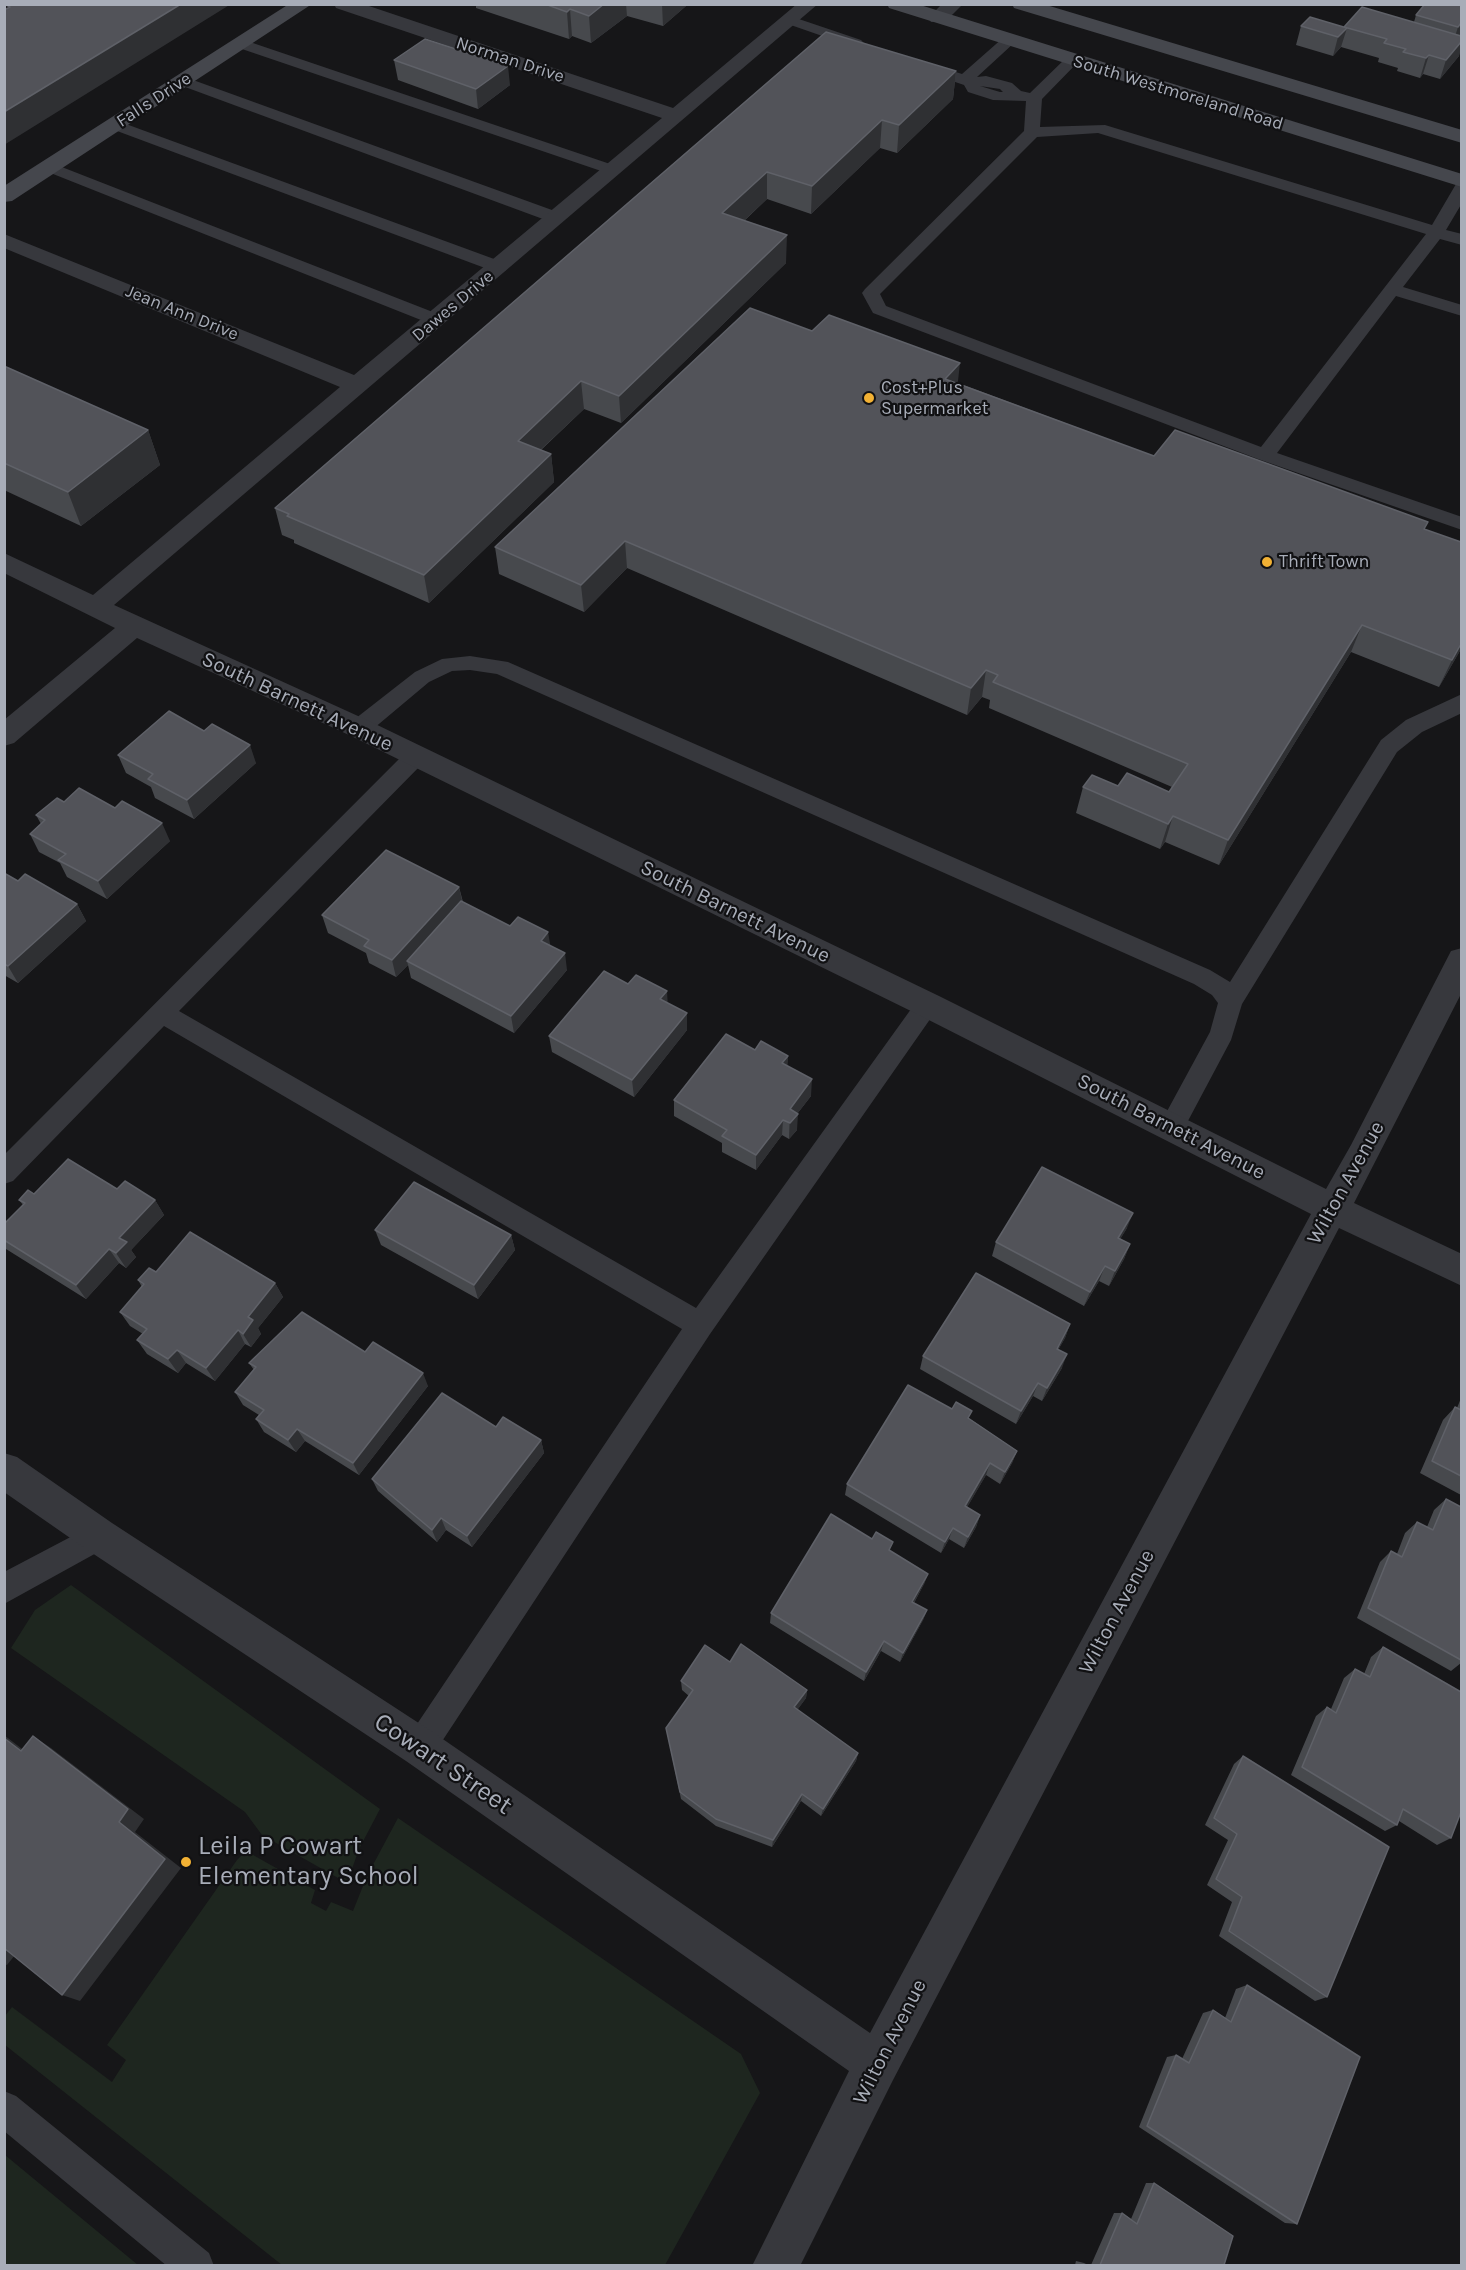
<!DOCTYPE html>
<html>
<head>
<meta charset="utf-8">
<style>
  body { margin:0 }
  #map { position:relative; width:1466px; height:2270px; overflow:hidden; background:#161618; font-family:Karla,sans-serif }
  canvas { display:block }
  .frame { position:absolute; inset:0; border:6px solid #a8adb8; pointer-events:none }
</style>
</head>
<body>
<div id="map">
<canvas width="1466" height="2270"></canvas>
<div class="frame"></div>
</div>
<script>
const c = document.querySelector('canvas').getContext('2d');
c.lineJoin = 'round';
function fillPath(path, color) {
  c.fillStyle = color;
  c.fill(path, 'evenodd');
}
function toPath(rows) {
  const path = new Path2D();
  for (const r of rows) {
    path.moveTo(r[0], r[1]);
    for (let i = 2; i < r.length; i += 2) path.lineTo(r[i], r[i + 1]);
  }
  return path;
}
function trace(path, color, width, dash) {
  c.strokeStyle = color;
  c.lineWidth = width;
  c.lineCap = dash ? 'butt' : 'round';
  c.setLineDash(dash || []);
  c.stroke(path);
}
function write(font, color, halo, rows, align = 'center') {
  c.font = font + ' Karla,sans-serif';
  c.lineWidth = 4.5;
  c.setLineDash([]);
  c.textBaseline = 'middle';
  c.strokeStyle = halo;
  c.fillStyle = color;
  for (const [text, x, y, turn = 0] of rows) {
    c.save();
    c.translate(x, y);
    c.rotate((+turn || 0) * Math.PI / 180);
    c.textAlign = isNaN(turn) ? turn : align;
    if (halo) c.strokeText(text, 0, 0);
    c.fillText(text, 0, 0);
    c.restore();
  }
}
fillPath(toPath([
  [71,1585,380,1809,359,1849,347,1883,262,1835,245,1812,11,1648,35,1610],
  [398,1818,741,2054,760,2093,665,2265,282,2265,5,2045,5,2016,12,2007,112,2082,126,2060,107,2045,237,1860,246,1851,315,1890,311,1903,326,1911,331,1902,353,1911,367,1876],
  [4,2155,5,2155,138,2265,5,2265]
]), '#1e261f');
fillPath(toPath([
  [790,16,861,40,864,43,861,46,851,46,785,23,783,20,785,17,790,16],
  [1009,35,1014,37,1017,40,1014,43,977,77,986,76,1012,83,1021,91,1030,93,1067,57,1077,57,1080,60,1042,99,1040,127,1105,125,1432,225,1456,184,1462,183,1462,203,1446,230,1462,234,1462,245,1440,239,1403,287,1462,305,1462,316,1396,296,1277,453,1462,517,1462,530,1258,459,873,313,862,293,865,289,1024,131,1026,101,993,100,968,92,964,85,917,69,914,66,922,61,962,74,1004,37,1009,35],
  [980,86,1000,89,1003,92,1000,92,980,86],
  [1098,133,1426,234,1261,447,886,306,880,294,1037,137,1098,133],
  [241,39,619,167,621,170,613,175,607,173,236,47,233,44,236,41,241,39],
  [182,76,563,214,565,218,557,223,551,222,177,84,174,81,177,78,182,76],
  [115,120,505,263,508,267,505,271,493,271,109,128,107,125,115,120],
  [49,162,443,316,446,320,443,324,437,325,431,324,43,170,41,167,43,164,49,162],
  [470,656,508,662,1210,970,1230,982,1381,740,1406,720,1462,694,1462,713,1422,732,1397,752,1242,1004,1231,1040,1181,1134,1172,1137,1163,1134,1159,1126,1210,1032,1218,1003,1212,995,1194,984,497,674,470,670,452,671,429,682,367,734,359,736,351,734,348,728,351,722,415,672,442,659,470,656],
  [415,749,423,751,426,757,423,763,179,1011,696,1308,919,998,928,995,937,998,940,1005,710,1334,431,1758,420,1763,409,1758,404,1747,409,1736,682,1329,164,1026,13,1181,4,1184,4,1155,407,751,415,749],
  [99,1522,109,1526,114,1536,109,1546,4,1604,4,1572,99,1522],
  [4,2091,16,2096,209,2253,214,2266,167,2266,4,2131,4,2091]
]), '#37383d');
fillPath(toPath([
  [334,4,363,4,673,108,797,4,818,4,114,605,369,721,939,996,1326,1189,1351,1145,1451,951,1462,948,1462,992,1354,1203,1462,1254,1462,1286,1339,1228,893,2080,800,2266,752,2266,849,2071,406,1761,86,1549,4,1492,4,1453,17,1457,112,1523,434,1733,870,2033,1311,1214,917,1014,349,735,137,638,14,743,4,746,4,720,115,628,4,573,4,553,93,595,340,387,4,248,4,234,354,375,662,118,336,8,334,4],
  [942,4,963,4,945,22,931,22,928,18,942,4]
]), '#37383d');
fillPath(toPath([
  [289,4,312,4,12,201,4,202,4,186,289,4],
  [887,4,917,4,1462,174,1462,187,889,8,887,4],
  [1012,4,1043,4,1462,130,1462,143,1014,8,1012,4]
]), '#45474d');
fillPath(toPath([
  [476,4,686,4,686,6,663,26,627,16,591,43,572,36,569,39,476,8],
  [1461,4,1461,35,1459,56,1440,79,1423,74,1420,78,1397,71,1398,68,1378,62,1379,58,1341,47,1333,56,1296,45,1301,26,1344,27,1414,22,1416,15],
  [826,32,956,71,953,99,897,153,880,148,811,214,767,199,744,221,786,263,621,423,584,409,541,450,551,454,554,482,429,603,294,543,294,540,282,535,275,508],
  [394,60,510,85,478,109,398,80],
  [812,331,958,383,1154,456,1425,529,1461,649,1439,687,1351,652,1219,865,1165,842,1160,849,1076,813,1083,787,1118,786,1169,792,1172,787,989,708,990,700,982,697,967,715,627,568,584,612,499,574,495,547],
  [4,366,148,430,160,465,81,526,4,490],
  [204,731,256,763,194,819,155,798,151,787,126,773,118,755],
  [64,802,115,808,170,841,107,899,67,877,60,863,39,852,30,834,41,824,36,815],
  [4,873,18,881,77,904,86,921,18,983,4,975],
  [459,887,463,902,510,926,550,945,567,970,514,1033,411,978,408,965,396,977,369,963,366,953,328,933,322,915],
  [628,984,667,991,667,1003,687,1013,687,1030,634,1097,552,1052,549,1036],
  [755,1050,788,1056,787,1066,811,1096,797,1114,797,1130,789,1139,782,1135,756,1170,722,1152,722,1143,674,1116,674,1100],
  [117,1189,155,1200,164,1215,131,1250,136,1257,126,1268,119,1263,86,1299,6,1249,4,1246,4,1224,23,1205,19,1200,34,1194],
  [1127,1228,1120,1239,1130,1244,1124,1259,1109,1286,1099,1281,1084,1306,992,1256,996,1242],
  [375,1230,511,1235,515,1250,478,1299,381,1245],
  [156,1272,275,1283,283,1297,258,1328,261,1334,251,1347,245,1344,215,1381,186,1363,178,1373,147,1354,137,1340,143,1334,130,1326,120,1312,142,1287,138,1280],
  [1070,1324,1065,1338,1058,1350,1062,1368,1042,1401,1033,1396,1016,1424,920,1369,923,1356],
  [365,1352,428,1386,359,1475,305,1441,296,1452,264,1432,256,1419,259,1415,243,1405,235,1392,254,1370,249,1363],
  [1461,1398,1461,1495,1420,1473,1443,1420,1455,1407,1457,1408],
  [970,1419,1017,1451,1012,1463,1000,1484,986,1475,967,1507,980,1515,976,1527,964,1548,949,1539,941,1553,845,1495,847,1484],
  [496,1427,541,1440,544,1453,472,1547,446,1530,437,1542,378,1491,372,1479],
  [1446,1499,1461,1507,1461,1663,1451,1671,1357,1618,1380,1562,1391,1551,1397,1554,1405,1533,1417,1522,1427,1527,1434,1510],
  [891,1551,928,1574,924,1584,914,1603,927,1610,923,1620,900,1662,881,1651,864,1681,770,1623,771,1613],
  [1383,1647,1451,1838,1437,1845,1399,1821,1397,1825,1385,1831,1291,1775,1316,1716,1327,1707,1331,1709,1344,1678,1355,1669,1364,1674,1371,1657],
  [730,1662,807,1690,806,1698,797,1710,858,1753,856,1761,821,1816,801,1801,772,1847,716,1826,681,1799,666,1728,689,1696,682,1690,681,1681],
  [1243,1756,1327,1997,1315,2001,1219,1936,1232,1902,1207,1885,1228,1840,1205,1825,1234,1764],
  [1247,1985,1297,2224,1285,2223,1139,2127,1167,2057,1176,2055,1182,2059,1203,2013,1213,2010,1225,2018,1236,1989],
  [1146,2183,1154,2183,1224,2265,1091,2265,1114,2213,1122,2213,1131,2219],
  [1076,2261,1084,2263,1088,2265,1075,2265]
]), '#47494d');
fillPath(toPath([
  [181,4,231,4,4,145,4,112],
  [604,4,626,4,627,16,591,43,589,16],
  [662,4,686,4,686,6,663,26],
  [570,9,572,36,569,39,567,12],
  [1461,23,1461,35,1452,46,1458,27],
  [1347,28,1341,47,1333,56,1338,37],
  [1461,42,1461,50,1459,56,1440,79,1446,60],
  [1429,55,1423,74,1420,78,1426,58],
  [508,66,510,85,478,109,476,89],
  [956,71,953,99,897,153,899,125],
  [882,120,880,148,811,214,812,186],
  [767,172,767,199,722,241,722,213],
  [787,235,786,263,621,423,619,396],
  [960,363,957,390,945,379],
  [581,381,584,409,521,468,518,441],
  [148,430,160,465,81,526,68,492],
  [551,454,554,482,429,603,424,575],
  [625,541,627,568,584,612,581,585],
  [1362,625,1351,652,1219,865,1228,840],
  [1461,644,1461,649,1439,687,1452,660],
  [986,670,982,697,967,715,971,688],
  [250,745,256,763,194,819,187,800],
  [1173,816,1165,842,1160,849,1168,824],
  [162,823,170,841,107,899,98,881],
  [459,887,463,905,407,961,408,965,396,977,392,960],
  [77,904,86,921,18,983,8,966],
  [548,932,551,949,541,941],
  [565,953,567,970,514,1033,511,1016],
  [667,991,668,1008,660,999],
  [687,1013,687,1030,634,1097,632,1080],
  [788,1056,787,1072,782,1063],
  [812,1079,811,1096,790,1123,798,1114,797,1130,789,1139,790,1109],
  [783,1120,782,1135,756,1170,756,1155],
  [155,1200,164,1215,131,1250,136,1257,126,1268,116,1253,119,1238],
  [1133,1213,1127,1228,1112,1253,1118,1238],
  [511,1235,515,1250,478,1299,474,1285],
  [1130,1244,1124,1259,1109,1286,1115,1271],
  [109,1249,119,1263,86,1299,76,1285],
  [1105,1266,1099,1281,1084,1306,1090,1292],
  [275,1283,283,1297,258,1328,261,1334,251,1347,243,1334,248,1317],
  [1070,1324,1065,1338,1051,1362,1057,1349],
  [238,1330,245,1344,215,1381,206,1368],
  [177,1350,186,1363,178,1373,168,1359],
  [1067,1354,1062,1368,1042,1401,1047,1388],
  [423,1373,428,1386,359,1475,353,1463],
  [1038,1383,1033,1396,1016,1424,1021,1411],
  [297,1429,305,1441,296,1452,288,1440],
  [541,1440,544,1453,472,1547,467,1536],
  [1017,1451,1012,1463,1000,1484,1005,1472],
  [990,1463,986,1475,961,1518,965,1506],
  [980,1515,976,1527,964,1548,968,1537],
  [441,1518,446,1530,437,1542,432,1530],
  [953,1528,949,1539,941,1553,945,1542],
  [928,1574,924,1584,909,1612,912,1602],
  [927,1610,923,1620,900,1662,903,1653],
  [884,1641,881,1651,864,1681,866,1672],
  [807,1690,806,1698,793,1716,794,1707],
  [4,1735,39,1762,21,1751,4,1738],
  [33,1736,51,1748,144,1819,135,1832,181,1868,80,2001,62,1995,119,1822],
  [858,1753,856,1761,821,1816,823,1809],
  [802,1794,801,1801,772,1847,773,1840],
  [4,1945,19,1950,7,1965,4,1964]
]), '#2f3033');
const building = toPath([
  [4,4,181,4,4,112,4,10,10,7,4,4],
  [545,4,604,4,589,16,570,9,567,12,545,4],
  [1425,4,1461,4,1461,23,1458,27,1416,15,1425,4],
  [1362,7,1461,36,1461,42,1446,60,1429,55,1426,58,1403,52,1406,49,1384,43,1387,39,1344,27,1362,7],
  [1310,17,1347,28,1338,37,1301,26,1310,17],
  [826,32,956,71,899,125,882,120,812,186,767,172,722,213,787,235,619,396,581,381,518,441,551,454,424,575,287,516,289,514,275,508,826,32],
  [425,39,508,66,476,89,394,60,425,39],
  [750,308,812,331,829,315,960,363,945,379,1154,456,1175,430,1428,522,1424,529,1461,542,1461,644,1452,660,1362,625,1228,840,1173,816,1168,824,1083,787,1092,775,1118,786,1127,773,1169,792,1188,764,993,682,998,675,986,670,971,688,625,541,581,585,495,547,750,308],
  [4,366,148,430,68,492,4,463,4,366],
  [169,711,204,731,212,724,250,745,187,800,148,779,153,774,118,755,169,711],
  [79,788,115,808,122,801,162,823,98,881,58,860,66,854,30,834,45,820,36,815,57,798,64,802,79,788],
  [386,850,459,887,392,960,364,946,369,940,322,915,386,850],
  [4,873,18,881,25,874,77,904,8,966,4,964,4,873],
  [461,901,510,926,518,917,548,932,541,941,565,953,511,1016,407,961,461,901],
  [604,971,628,984,636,975,667,991,660,999,687,1013,632,1080,549,1036,604,971],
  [726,1034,755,1050,761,1041,788,1056,782,1063,812,1079,790,1109,798,1114,790,1123,783,1120,756,1155,722,1136,727,1130,674,1100,726,1034],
  [68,1159,117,1189,125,1181,155,1200,119,1238,127,1242,116,1253,109,1249,76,1285,4,1240,4,1224,25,1203,19,1200,28,1190,34,1194,68,1159],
  [1042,1167,1133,1213,1118,1238,1130,1244,1115,1271,1105,1266,1090,1292,996,1242,1042,1167],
  [414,1182,511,1235,474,1285,375,1230,414,1182],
  [190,1232,275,1283,248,1317,253,1320,243,1334,238,1330,206,1368,177,1350,168,1359,137,1340,147,1329,120,1312,144,1284,138,1280,149,1268,156,1272,190,1232],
  [976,1273,1070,1324,1057,1349,1067,1354,1047,1388,1038,1383,1021,1411,923,1356,976,1273],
  [302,1312,365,1352,373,1342,423,1373,353,1463,297,1429,288,1440,256,1419,264,1410,235,1392,256,1367,249,1363,302,1312],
  [908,1385,952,1409,956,1402,972,1411,968,1418,1017,1451,1005,1472,990,1463,965,1506,980,1515,968,1537,953,1528,945,1542,847,1484,908,1385],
  [442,1393,496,1427,503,1417,541,1440,467,1536,441,1518,432,1530,372,1479,442,1393],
  [1455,1407,1461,1410,1461,1476,1432,1461,1455,1407],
  [1446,1499,1461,1507,1461,1660,1368,1608,1391,1551,1402,1557,1417,1522,1433,1530,1446,1499],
  [831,1514,872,1539,876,1532,893,1542,889,1550,928,1574,912,1602,927,1610,903,1653,884,1641,866,1672,771,1613,831,1514],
  [741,1644,807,1690,794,1707,858,1753,823,1809,802,1794,773,1840,716,1819,680,1792,666,1728,693,1690,681,1681,705,1645,730,1662,741,1644],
  [1383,1647,1461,1692,1461,1812,1451,1838,1403,1809,1397,1825,1302,1767,1327,1707,1336,1713,1355,1669,1370,1677,1383,1647],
  [33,1736,128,1809,119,1822,165,1859,62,1995,4,1948,4,1738,21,1751,33,1736],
  [1243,1756,1389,1847,1327,1997,1229,1931,1242,1897,1216,1879,1237,1834,1214,1818,1243,1756],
  [1247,1985,1360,2057,1297,2224,1147,2126,1176,2055,1189,2063,1213,2010,1231,2022,1247,1985],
  [1154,2183,1233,2236,1224,2265,1100,2265,1122,2213,1137,2224,1154,2183]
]);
fillPath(building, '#525359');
trace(building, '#5f6168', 1.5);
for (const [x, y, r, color] of [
  [869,398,6,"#f2b134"],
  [1267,562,6,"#f2b134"],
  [186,1862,6,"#f2b134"]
]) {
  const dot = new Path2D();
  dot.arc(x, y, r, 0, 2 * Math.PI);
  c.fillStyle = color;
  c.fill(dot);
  trace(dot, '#111113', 2);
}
write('18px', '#a8adb8', '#111113', [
  ["Norman Drive",510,60,18],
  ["South Westmoreland Road",1178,93,17],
  ["Falls Drive",154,100,-33],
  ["Dawes Drive",453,306,-40],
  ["Jean Ann Drive",182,313,22]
]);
write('18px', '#a8adb8', '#111113', [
  ["Cost+Plus",881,388],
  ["Supermarket",881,409],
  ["Thrift Town",1279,562]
], 'left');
write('21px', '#a8adb8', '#111113', [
  ["South Barnett Avenue",297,702,25],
  ["South Barnett Avenue",735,912,26],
  ["South Barnett Avenue",1171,1127,27],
  ["Wilton Avenue",1346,1183,-61],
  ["Wilton Avenue",1117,1612,-62],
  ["Wilton Avenue",890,2042,-63]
]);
write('26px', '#a8adb8', '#111113', [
  ["Cowart Street",443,1764,34]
]);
write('26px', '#a8adb8', '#111113', [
  ["Leila P Cowart",198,1847],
  ["Elementary School",198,1877]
], 'left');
</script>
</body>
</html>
